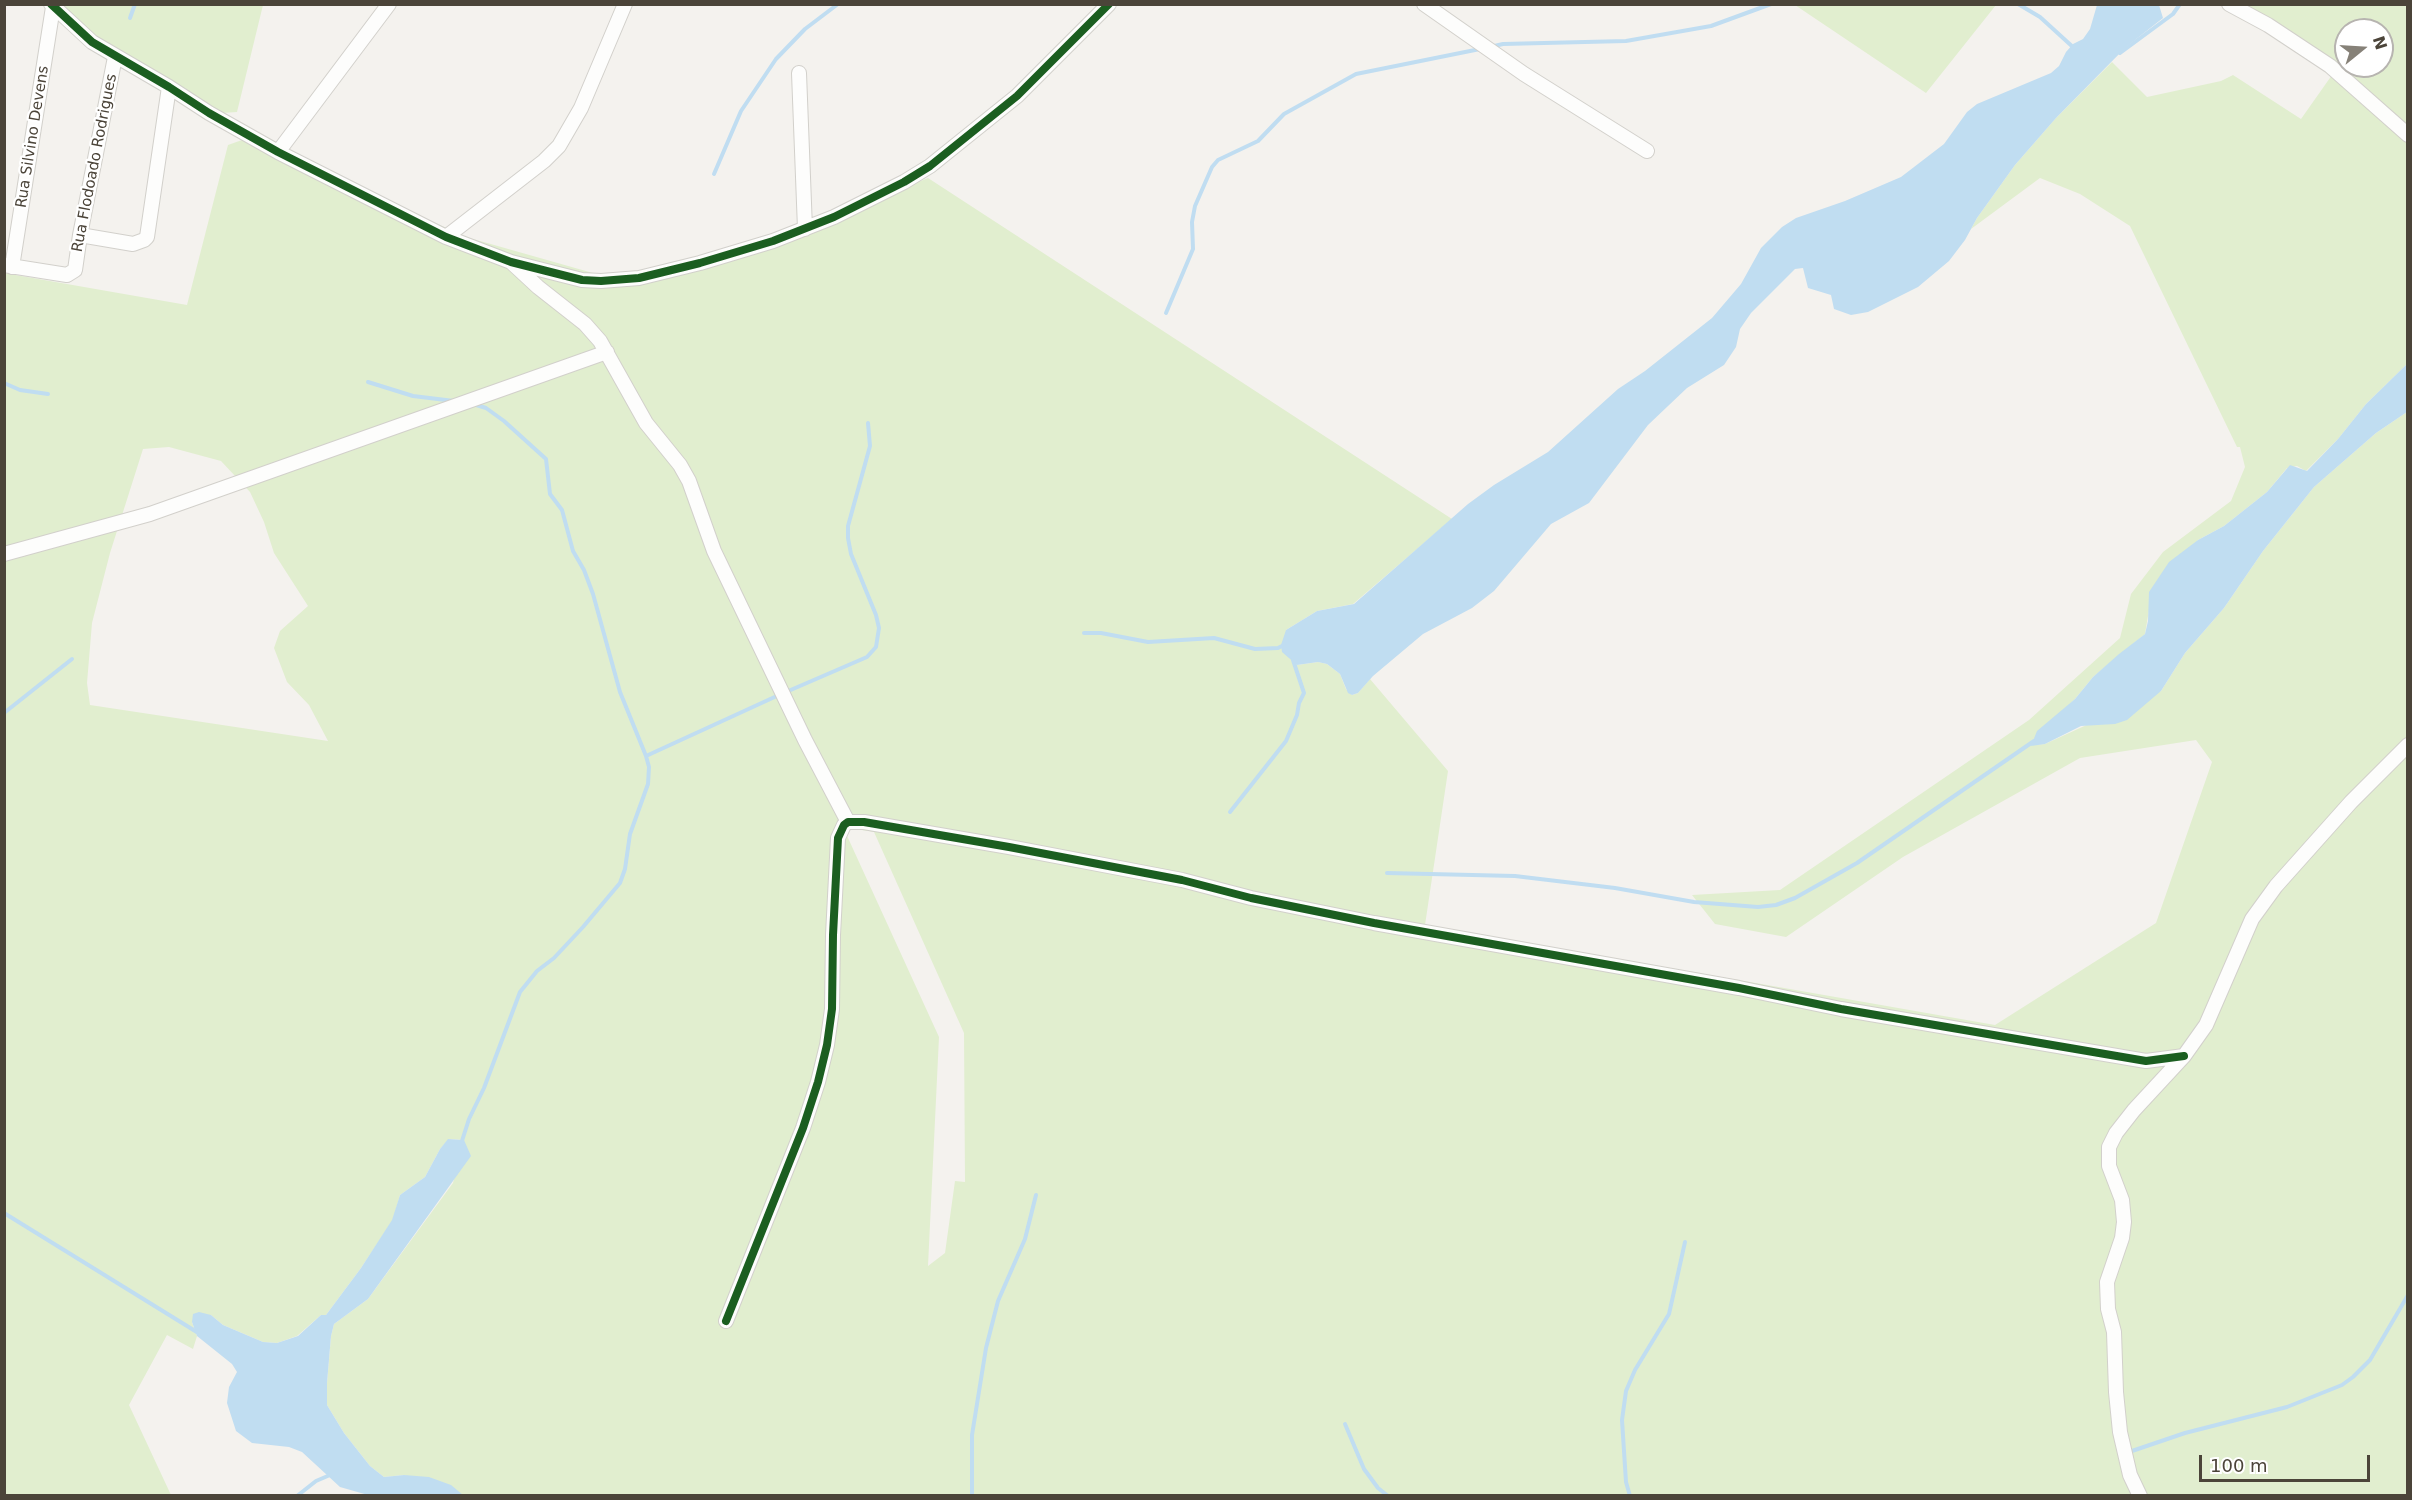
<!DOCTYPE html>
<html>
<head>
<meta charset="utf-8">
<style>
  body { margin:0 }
  #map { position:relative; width:2412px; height:1500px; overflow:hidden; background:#f4f2ee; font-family:"DejaVu Sans",sans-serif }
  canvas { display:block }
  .frame { position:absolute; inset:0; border:6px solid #4b4439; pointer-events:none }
  .north { position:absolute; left:2334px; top:18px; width:60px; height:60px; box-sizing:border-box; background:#fff; border:2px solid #b7b4b0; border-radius:50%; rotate:72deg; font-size:16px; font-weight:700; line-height:24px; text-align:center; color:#4b4439 }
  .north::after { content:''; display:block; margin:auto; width:21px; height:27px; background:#868178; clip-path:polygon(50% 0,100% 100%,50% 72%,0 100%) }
  .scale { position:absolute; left:2199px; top:1455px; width:171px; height:27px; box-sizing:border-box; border:3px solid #4b4439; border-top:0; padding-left:8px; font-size:18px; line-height:21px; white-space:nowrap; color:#4b4439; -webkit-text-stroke:4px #fff; paint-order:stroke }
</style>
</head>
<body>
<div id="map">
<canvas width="2412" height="1500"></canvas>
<div class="frame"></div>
<div class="north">N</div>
<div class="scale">100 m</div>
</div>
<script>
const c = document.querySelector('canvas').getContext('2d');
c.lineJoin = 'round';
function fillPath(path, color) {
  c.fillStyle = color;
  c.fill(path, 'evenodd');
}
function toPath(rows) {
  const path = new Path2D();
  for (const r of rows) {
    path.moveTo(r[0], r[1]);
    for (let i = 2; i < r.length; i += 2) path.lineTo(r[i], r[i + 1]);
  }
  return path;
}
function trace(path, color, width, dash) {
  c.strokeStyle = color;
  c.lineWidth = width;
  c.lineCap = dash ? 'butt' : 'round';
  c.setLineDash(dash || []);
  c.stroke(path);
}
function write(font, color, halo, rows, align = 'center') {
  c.font = font + ' "DejaVu Sans",sans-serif';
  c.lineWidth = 4.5;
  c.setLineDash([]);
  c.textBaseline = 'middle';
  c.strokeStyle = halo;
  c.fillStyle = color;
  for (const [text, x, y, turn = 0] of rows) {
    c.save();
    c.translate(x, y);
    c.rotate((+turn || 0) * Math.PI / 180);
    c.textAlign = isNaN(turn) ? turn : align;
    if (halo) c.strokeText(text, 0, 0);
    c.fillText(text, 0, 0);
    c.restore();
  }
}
fillPath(toPath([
  [45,5,263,5,237,112,206,114],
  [1795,5,1996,4,1996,5,1926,93],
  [2231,5,2407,5,2407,364,2366,404,2338,439,2306,471,2297,466,2287,468,2267,492,2224,526,2198,540,2149,610,2145,634,2093,677,2075,699,2031,742,2031,745,2045,744,2161,691,2185,653,2224,608,2263,551,2314,487,2376,433,2407,412,2407,1495,463,1495,404,1475,384,1477,370,1466,344,1433,327,1405,327,1383,331,1336,334,1324,368,1299,453,1183,464,1140,449,1139,440,1149,425,1177,400,1195,393,1220,361,1268,326,1315,321,1315,297,1336,277,1343,263,1342,223,1325,211,1315,192,1322,197,1336,193,1349,167,1335,129,1405,171,1495,5,1495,4,273,187,305,228,145,242,140,259,140,266,145,466,237,628,283,735,256,928,178,1452,519,1353,604,1317,611,1286,630,1297,665,1318,662,1327,664,1340,674,1346,689,1352,695,1358,693,1370,679,1448,771,1425,925,1995,1025,2156,923,2212,762,2196,740,2080,758,1903,857,1786,937,1715,924,1692,895,1780,890,2029,720,2120,638,2131,594,2163,552,2231,501,2245,467,2240,447,2237,447,2130,226,2080,194,2040,178,1971,229,1977,218,2015,165,2056,118,2112,62,2147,97,2221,81,2233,75,2301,119,2332,75],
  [2346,30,2382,30,2382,66,2346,66],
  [169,447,221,461,250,492,264,522,274,553,308,606,280,631,274,648,287,682,309,705,328,741,90,705,87,683,92,623,110,553,143,449],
  [843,827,874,832,964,1033,965,1182,955,1181,945,1253,928,1266,939,1037]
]), '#e1eecf');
fillPath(toPath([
  [2097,5,2159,5,2163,18,2126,47,2056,118,2015,165,1977,218,1965,240,1949,261,1918,287,1868,312,1851,315,1834,309,1831,295,1808,288,1803,268,1795,269,1751,313,1740,329,1736,347,1724,365,1687,388,1648,425,1589,503,1551,524,1494,591,1472,608,1423,634,1373,676,1358,693,1352,695,1348,693,1340,674,1327,664,1318,662,1297,665,1282,652,1281,645,1286,630,1317,611,1354,604,1468,504,1494,485,1548,452,1618,389,1645,371,1712,318,1741,284,1761,248,1782,227,1796,218,1845,201,1901,177,1944,144,1967,112,1977,104,2051,73,2059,66,2066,52,2073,44,2083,39,2090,29],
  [2407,364,2407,412,2376,433,2314,487,2263,551,2224,608,2185,653,2161,691,2127,720,2115,724,2081,726,2045,744,2031,746,2037,731,2075,699,2093,677,2119,654,2145,634,2148,621,2149,592,2169,562,2198,540,2224,526,2267,492,2290,465,2307,471,2338,439,2366,404],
  [448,1139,464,1140,471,1156,368,1299,334,1324,331,1336,327,1383,327,1405,344,1433,370,1466,384,1477,404,1475,429,1477,451,1485,463,1495,368,1495,340,1487,302,1452,289,1447,252,1443,236,1431,227,1403,229,1387,237,1372,232,1364,197,1336,192,1322,193,1314,199,1312,211,1315,223,1325,263,1342,277,1343,298,1336,321,1315,326,1315,361,1268,392,1220,400,1195,425,1177,440,1149]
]), '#c0ddf1');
trace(toPath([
  [2018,4,2040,17,2074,48],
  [130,18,135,4],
  [1490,47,1503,44,1626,41,1711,26,1771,4],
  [2120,53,2173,14,2180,4],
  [714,174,741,111,776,59,805,29,838,4],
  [1166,313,1193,249,1192,222,1195,206,1212,167,1218,160,1258,141,1284,114,1356,74,1480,49],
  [368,382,413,396,454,401],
  [4,383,20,390,48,394],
  [1084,633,1101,633,1148,642,1214,638,1255,649,1278,648,1284,645],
  [786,692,867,657,876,647,879,628,876,615,851,554,848,538,848,526,870,446,868,423],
  [4,713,72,659],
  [646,756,779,695],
  [1230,812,1286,741,1297,715,1299,703,1304,693,1293,660],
  [1387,873,1515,876,1615,888,1694,902,1758,907,1776,905,1795,898,1857,863,2034,741],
  [461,1144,469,1119,484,1088,520,992,537,971,554,958,583,927,620,883,625,869,630,834,648,784,649,767,646,756,620,692,593,594,584,570,573,551,562,510,550,494,546,459,504,421,486,408,473,404],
  [4,1213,200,1334],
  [1345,1424,1364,1469,1378,1488,1388,1496],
  [2129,1452,2185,1433,2287,1407,2342,1385,2353,1377,2370,1360,2408,1295],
  [297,1496,316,1481,330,1475],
  [972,1496,972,1435,986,1348,998,1301,1025,1239,1036,1195],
  [1630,1496,1626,1482,1622,1420,1626,1391,1635,1370,1669,1314,1685,1242]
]), '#c0ddf1', 4);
const street = toPath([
  [51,4,92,42,169,87,209,113,278,152,446,237,511,262,582,280,601,281,639,278,700,263,773,241,834,217,904,182,930,166,1017,96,1109,4],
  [1424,4,1524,74,1647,151],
  [2229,4,2268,25,2330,66,2408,135],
  [799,73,805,229],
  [278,152,389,4],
  [80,235,133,244,144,240,147,237,169,87],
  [446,237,544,161,559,146,581,108,625,4],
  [511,262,538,287,585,324,600,341,646,423,680,465,689,481,714,551,805,740,848,822],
  [4,265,67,275,75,270,80,235,115,57],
  [12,267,53,7],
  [4,554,150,514,607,352],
  [726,1321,803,1128,818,1082,827,1045,832,1009,833,935,838,838,844,825,848,822,864,822,1009,847,1182,880,1251,898,1374,923,1739,988,1841,1009,2146,1061,2184,1056],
  [2140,1496,2130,1475,2120,1432,2116,1392,2114,1332,2108,1309,2107,1282,2122,1238,2124,1222,2122,1200,2109,1166,2109,1147,2116,1133,2134,1110,2184,1056,2206,1025,2252,919,2276,886,2351,802,2408,745]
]);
trace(street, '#d2d0cb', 16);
trace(street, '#fdfdfc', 14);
trace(toPath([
  [51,4,92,42,169,87,209,113,278,152,446,237,511,262,582,280,601,281,639,278,700,263,773,241,834,217,904,182,930,166,1017,96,1109,4],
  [726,1321,803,1128,818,1082,827,1045,832,1009,833,935,838,838,844,825,848,822,864,822,1009,847,1182,880,1251,898,1374,923,1739,988,1841,1009,2146,1061,2184,1056]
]), '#1b5e20', 8);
write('15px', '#4b4439', '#fff', [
  ["Rua Silvino Devens",33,137,-81],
  ["Rua Flodoado Rodrigues",95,163,-79]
]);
</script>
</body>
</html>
